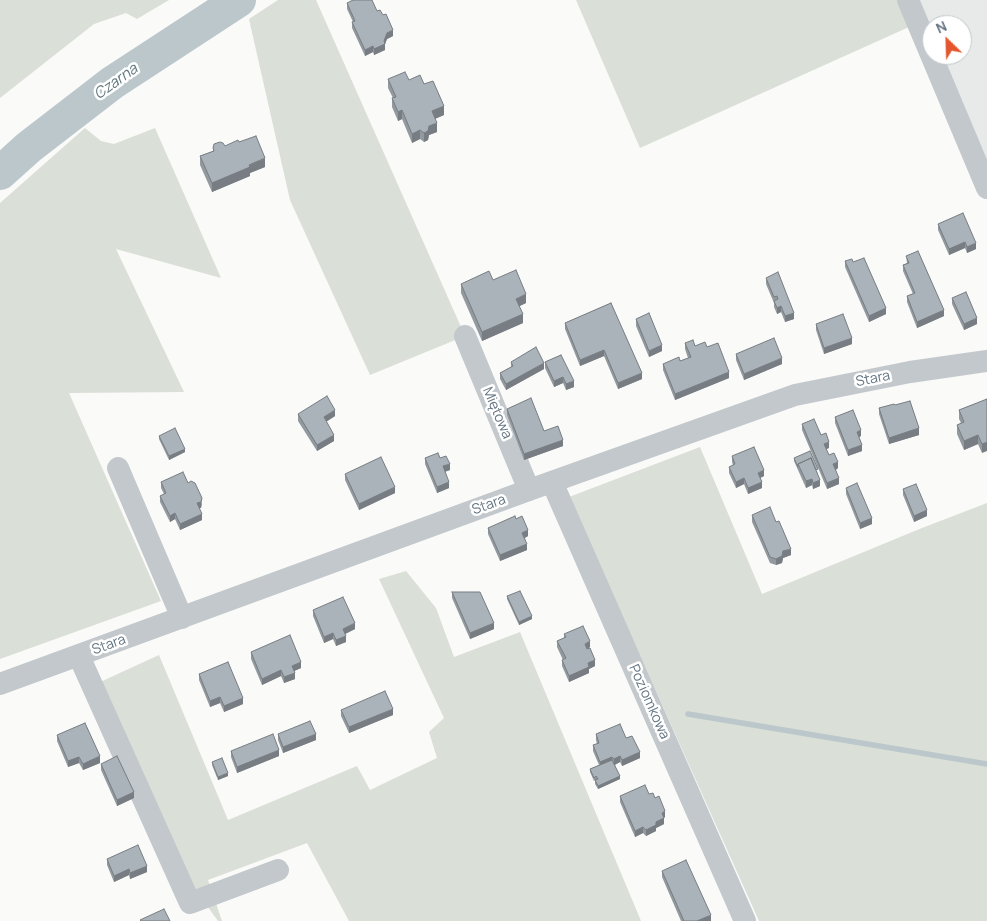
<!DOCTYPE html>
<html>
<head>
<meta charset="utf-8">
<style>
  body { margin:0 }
  #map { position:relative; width:987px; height:921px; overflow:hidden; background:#fafaf8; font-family:Manrope,sans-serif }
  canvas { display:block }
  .north { position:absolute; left:922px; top:15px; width:50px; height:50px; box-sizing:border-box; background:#fff; border:1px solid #c1c8cd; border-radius:50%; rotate:336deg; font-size:14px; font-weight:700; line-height:20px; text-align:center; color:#657683 }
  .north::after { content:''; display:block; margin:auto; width:18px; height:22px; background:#e4572e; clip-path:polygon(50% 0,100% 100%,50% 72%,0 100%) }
</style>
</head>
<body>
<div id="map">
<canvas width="987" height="921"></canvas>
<div class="north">N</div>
</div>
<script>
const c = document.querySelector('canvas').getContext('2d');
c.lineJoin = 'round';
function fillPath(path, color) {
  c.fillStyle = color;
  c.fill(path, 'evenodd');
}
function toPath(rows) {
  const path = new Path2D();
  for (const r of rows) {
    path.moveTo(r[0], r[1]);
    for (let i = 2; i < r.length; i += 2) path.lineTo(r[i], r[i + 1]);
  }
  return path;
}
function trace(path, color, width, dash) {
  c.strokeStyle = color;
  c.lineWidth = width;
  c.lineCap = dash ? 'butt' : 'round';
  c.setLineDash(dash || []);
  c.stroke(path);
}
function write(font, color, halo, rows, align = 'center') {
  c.font = font + ' Manrope,sans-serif';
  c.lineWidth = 5;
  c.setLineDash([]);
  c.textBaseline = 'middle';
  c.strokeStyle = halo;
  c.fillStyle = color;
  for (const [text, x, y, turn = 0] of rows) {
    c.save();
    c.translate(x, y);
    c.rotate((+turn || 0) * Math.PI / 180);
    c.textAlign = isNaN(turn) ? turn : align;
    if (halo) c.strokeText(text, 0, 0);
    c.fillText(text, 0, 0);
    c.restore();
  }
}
fillPath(toPath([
  [916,0,987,0,987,167,940,55,962,55,962,25,932,25,932,37]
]), '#e8e9e9');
fillPath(toPath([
  [0,0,169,0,137,19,126,13,94,24,0,98],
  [278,0,316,0,465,336,370,375,290,200,249,19],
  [576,0,912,0,918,23,640,148],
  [85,128,101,141,114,144,155,128,221,278,116,249,184,392,69,393,161,601,0,659,0,203],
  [700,447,762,594,922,528,987,503,987,921,759,921,569,497],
  [406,571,436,608,454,657,520,632,641,921,349,921,307,843,208,880,222,921,218,921,180,868,98,683,159,655,228,820,357,766,370,790,437,758,429,732,444,718,379,579]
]), '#dadfd7');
trace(toPath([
  [688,714,987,764]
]), '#bbc7cb', 5.5);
trace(toPath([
  [0,173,29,147,112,83,239,0]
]), '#bbc7cb', 34);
trace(toPath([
  [908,0,987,188],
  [465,336,529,490],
  [118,468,182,618],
  [552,482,745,921],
  [79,656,190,903,278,870],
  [0,684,529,490,795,395,910,372,987,361]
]), '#c3c8cc', 22);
fillPath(toPath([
  [347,3,377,11,393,36,387,39,385,44,385,50,374,55,373,52,365,56,352,28,352,22,353,22,347,9],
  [388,79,409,80,424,84,444,115,435,119,437,132,429,135,428,140,424,142,420,139,412,143,402,119,398,121,392,107,392,98,393,98,388,88],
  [239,142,265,167,250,173,250,176,212,192,200,165,200,156,213,151,213,148,225,146],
  [938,224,976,249,967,253,965,248,949,255,938,230],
  [906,256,944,316,917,328,907,302,907,296,913,294,903,271,903,265,907,263],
  [845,261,853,262,886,314,869,322,845,267],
  [766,278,794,319,785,322,781,312,777,314,774,307,774,303,766,284],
  [493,280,526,303,519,306,523,323,482,341,461,293,461,284],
  [952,298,977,324,964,330,952,304],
  [611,303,642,379,618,389,604,356,580,366,565,329,565,323],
  [636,319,662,351,649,357,636,326],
  [816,324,852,344,824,354,816,330],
  [685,343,695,346,707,347,729,378,675,400,663,370,663,364,680,361,688,358,685,349],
  [736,354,782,364,744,380,736,360],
  [561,355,574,387,566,390,563,383,554,387,545,368,545,362],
  [511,362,544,369,506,390,500,379,500,373,511,367],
  [987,399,982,453,978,444,964,450,957,434,957,425,961,423,959,419,959,410],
  [895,405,919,435,889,444,879,414,879,408],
  [507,409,544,431,563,446,524,460,507,415],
  [298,414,335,416,326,422,334,441,317,451,298,421],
  [835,417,861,436,859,437,862,451,848,456,835,423],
  [802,424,821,435,829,448,826,449,829,455,838,468,836,470,839,484,827,489,802,430],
  [159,436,185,452,169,460,159,439],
  [732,456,764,476,760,478,762,488,748,494,744,484,736,488,729,473,729,467,733,465,732,462],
  [425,458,440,458,450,470,445,472,449,488,437,493,425,464],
  [794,458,818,473,817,473,820,486,813,489,812,485,806,488,794,461],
  [345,474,395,493,359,510,345,480],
  [161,482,188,483,202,504,201,508,199,508,202,520,180,530,175,519,170,522,160,502,160,496,164,494,161,488],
  [846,488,872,524,860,529,846,494],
  [903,489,927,516,914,522,903,495],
  [752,515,791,555,783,558,782,563,776,565,770,563,752,522],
  [516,519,528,536,525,538,527,550,500,561,488,534,488,528],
  [452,592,494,629,470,639,452,598],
  [507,596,532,619,519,625,507,599],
  [313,610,355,629,345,634,346,642,336,646,333,639,324,643,313,616],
  [564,634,590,647,587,649,595,666,589,669,589,673,569,682,562,666,562,660,563,660,557,647,557,641,564,638],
  [251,652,301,668,294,671,295,679,284,683,281,676,262,685,251,659],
  [199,674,243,704,224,712,220,703,210,707,199,680],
  [341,710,393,715,349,733,341,716],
  [278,734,316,740,283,753,278,740],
  [596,734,626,738,640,758,622,766,620,762,615,765,620,779,598,789,595,784,595,780,596,779,594,781,590,772,590,769,599,765,593,751,593,745,597,744,596,740],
  [57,735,100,763,83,770,79,763,68,767,57,741],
  [231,751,279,756,237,773,231,757],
  [212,762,228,776,218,780,212,765],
  [101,764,134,798,117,806,101,770],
  [649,794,665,817,664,818,664,824,656,828,656,831,646,836,643,833,635,837,620,802,620,796],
  [107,859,147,872,130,879,129,875,114,882,107,865],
  [662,871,711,921,681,921,662,877]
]), '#929a9f');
fillPath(toPath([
  [393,30,393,36,387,39,385,44,385,50,374,55,374,49,384,41,387,33],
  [373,46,373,52,365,56,365,50],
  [444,106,444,115,432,120,432,111],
  [402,110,402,119,398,121,398,112],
  [437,123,437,132,429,135,428,140,424,142,424,133,429,126],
  [420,130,420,139,412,143,412,134],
  [265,158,265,167,250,173,250,176,212,192,212,183],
  [965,242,965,248,949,255,949,249],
  [976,243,976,249,967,253,967,247],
  [526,294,526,303,516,308,516,299],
  [781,306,781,312,777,314,777,308],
  [886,308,886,314,869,322,869,316],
  [944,310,944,316,917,328,917,322],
  [794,313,794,319,785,322,785,316],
  [523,314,523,323,482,341,482,332],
  [977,318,977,324,964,330,964,324],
  [852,338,852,344,824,354,824,348],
  [662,345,662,351,649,357,649,351],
  [604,350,604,356,580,366,580,360],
  [782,358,782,364,744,380,744,374],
  [544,363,544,369,506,390,506,384],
  [729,372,729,378,675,400,675,394],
  [642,373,642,379,618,389,618,383],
  [563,377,563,383,554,387,554,381],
  [574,381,574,387,566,390,566,384],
  [335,410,335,416,324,423,324,417],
  [919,428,919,435,889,444,889,438],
  [861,430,861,436,857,438,857,432],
  [334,435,334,441,317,451,317,445],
  [978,435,978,444,964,450,964,441],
  [563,440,563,446,524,460,524,454],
  [829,442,829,448,824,450,824,444],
  [987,442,987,451,982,453,982,444],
  [862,445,862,451,848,456,848,450],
  [185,449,185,452,169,460,169,456],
  [838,462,838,468,833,471,833,464],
  [450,464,450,470,443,472,443,466],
  [764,470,764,476,758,479,758,473],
  [744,478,744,484,736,488,736,482],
  [839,478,839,484,827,489,827,483],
  [812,479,812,485,806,488,806,481],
  [820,480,820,486,813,489,813,483],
  [449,482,449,488,437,493,437,487],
  [762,482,762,488,748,494,748,488],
  [395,487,395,493,359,510,359,504],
  [202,498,201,508,197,509,197,503],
  [927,510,927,516,914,522,914,516],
  [175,513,175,519,170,522,170,516],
  [202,514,202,520,180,530,180,524],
  [872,518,872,524,860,529,860,523],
  [528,530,528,536,522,539,522,533],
  [527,544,527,550,500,561,500,555],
  [791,549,791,555,783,558,782,563,776,565,776,559,783,551],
  [532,616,532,619,519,625,519,622],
  [355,623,355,629,343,635,343,629],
  [494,623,494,629,470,639,470,633],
  [333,633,333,639,324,643,324,637],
  [346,636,346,642,336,646,336,640],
  [590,641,590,647,585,650,585,644],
  [595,660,595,666,589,669,589,673,569,682,569,676,588,663],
  [301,662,301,668,292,672,292,666],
  [281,670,281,676,262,685,262,679],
  [295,673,295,679,284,683,284,677],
  [220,697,220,703,210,707,210,701],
  [243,698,243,704,224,712,224,706],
  [393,709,393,715,349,733,349,727],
  [316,734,316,740,283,753,283,747],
  [279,750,279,756,237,773,237,767],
  [640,752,640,758,622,766,622,760],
  [100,756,100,763,83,770,83,764],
  [620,756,620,762,614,765,614,759],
  [79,757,79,763,68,767,68,761],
  [612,757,612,763,600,768,600,762],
  [228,773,228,776,218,780,218,777],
  [620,776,620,779,598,789,598,786],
  [134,792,134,798,117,806,117,800],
  [665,811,665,817,662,819,662,813],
  [664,818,664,824,656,828,656,831,646,836,646,830,656,822],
  [643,827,643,833,635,837,635,831],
  [147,866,147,872,130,879,130,873],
  [129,869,129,875,114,882,114,876],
  [711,915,711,921,697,921]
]), '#777d82');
const building = toPath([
  [353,0,372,0,377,11,380,10,383,15,386,14,393,30,387,33,384,41,385,44,374,49,373,46,365,50,352,22,355,21,347,3,353,0],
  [405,72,409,80,420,75,424,84,433,81,444,106,432,111,437,123,429,126,428,131,424,133,420,130,412,134,402,110,398,112,392,98,396,97,388,79,405,72],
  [256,136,265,158,249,165,250,167,212,183,200,156,214,151,213,148,214,144,220,142,223,143,225,146,238,140,239,142,256,136],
  [963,213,976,243,967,247,965,242,949,249,938,224,963,213],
  [918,251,944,310,917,322,907,296,915,293,903,265,909,263,906,256,918,251],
  [864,258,886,308,869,316,845,261,852,259,853,262,864,258],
  [516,270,526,294,516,299,523,314,482,332,461,284,489,271,493,280,516,270],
  [778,272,794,313,785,316,781,306,777,308,774,301,778,299,777,296,774,297,766,278,778,272],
  [966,292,977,318,964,324,952,298,966,292],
  [611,303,642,373,618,383,604,350,580,360,565,323,611,303],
  [649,313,662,345,649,351,636,319,649,313],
  [843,314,852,338,824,348,816,324,843,314],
  [774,338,782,358,744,374,736,354,774,338],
  [693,340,695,346,705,342,707,347,718,343,729,372,675,394,663,364,679,357,680,361,691,357,685,343,693,340],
  [536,347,544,363,506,384,500,373,513,366,511,362,536,347],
  [561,355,574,381,566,384,563,377,554,381,545,362,561,355],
  [327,396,335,410,324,417,334,435,317,445,298,414,327,396],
  [531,398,544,431,558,426,563,440,524,454,507,409,531,398],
  [987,399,987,442,982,444,978,435,964,441,957,425,964,422,959,410,987,399],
  [910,401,919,428,889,438,879,408,894,404,895,405,910,401],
  [853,410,861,430,857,432,862,445,848,450,835,417,853,410],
  [814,419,821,435,826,433,829,442,824,444,829,455,834,453,838,462,833,464,839,478,827,483,802,424,814,419],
  [175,428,185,449,169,456,159,436,175,428],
  [754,447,764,470,758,473,762,482,748,488,744,478,736,482,729,467,735,464,732,456,754,447],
  [810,451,818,469,816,470,811,458,798,464,798,467,794,458,810,451],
  [438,453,440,458,446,456,450,464,443,466,449,482,437,487,425,458,438,453],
  [381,457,395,487,359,504,345,474,381,457],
  [811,458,820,480,813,483,812,479,806,481,798,464,811,458],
  [183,472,188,483,191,481,195,483,202,498,201,502,197,503,202,514,180,524,175,513,170,516,160,496,166,493,161,482,183,472],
  [857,483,872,518,860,523,846,488,857,483],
  [916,484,927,510,914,516,903,489,916,484],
  [770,507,776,522,779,521,791,549,783,551,782,556,776,559,770,557,752,515,770,507],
  [515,516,516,519,522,516,528,530,522,533,527,544,500,555,488,528,515,516],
  [520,591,532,616,519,622,507,596,520,591],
  [452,592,480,592,494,623,470,633,452,592],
  [343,597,355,623,343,629,346,636,336,640,333,633,324,637,313,610,343,597],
  [583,626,590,641,585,644,587,649,590,648,595,660,588,663,589,667,569,676,562,660,566,658,557,641,566,637,564,634,583,626],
  [290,635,301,662,292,666,295,673,284,677,281,670,262,679,251,652,290,635],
  [228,662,243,698,224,706,220,697,210,701,199,674,228,662],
  [385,691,393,709,349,727,341,710,385,691],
  [310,721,316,734,283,747,278,734,310,721],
  [85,723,100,756,83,764,79,757,68,761,57,735,85,723],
  [620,724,626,738,632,736,640,752,622,760,620,756,614,759,612,757,600,762,593,745,599,743,596,734,620,724],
  [273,734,279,750,237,767,231,751,273,734],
  [117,756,134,792,117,800,101,764,117,756],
  [222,758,228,773,218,777,212,762,222,758],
  [612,760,620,776,598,786,595,780,598,779,596,776,594,778,590,769,612,760],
  [645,785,649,794,653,793,655,798,659,796,665,811,662,813,664,818,656,822,656,825,646,830,643,827,635,831,620,796,645,785],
  [138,845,147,866,130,873,129,869,114,876,107,859,138,845],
  [686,860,711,915,697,921,684,921,662,871,686,860],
  [164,909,170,921,141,921,140,920,164,909]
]);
fillPath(building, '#aab3b9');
trace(building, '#777d82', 1);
write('14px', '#657683', '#fff', [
  ["Stara",873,379,-11],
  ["Miętowa",497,413,67],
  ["Stara",489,505,-20],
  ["Stara",109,645,-20],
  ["Poziomkowa",649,702,66]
]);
write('italic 15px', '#60757c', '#fff', [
  ["Czarna",116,82,-36]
]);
</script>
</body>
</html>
